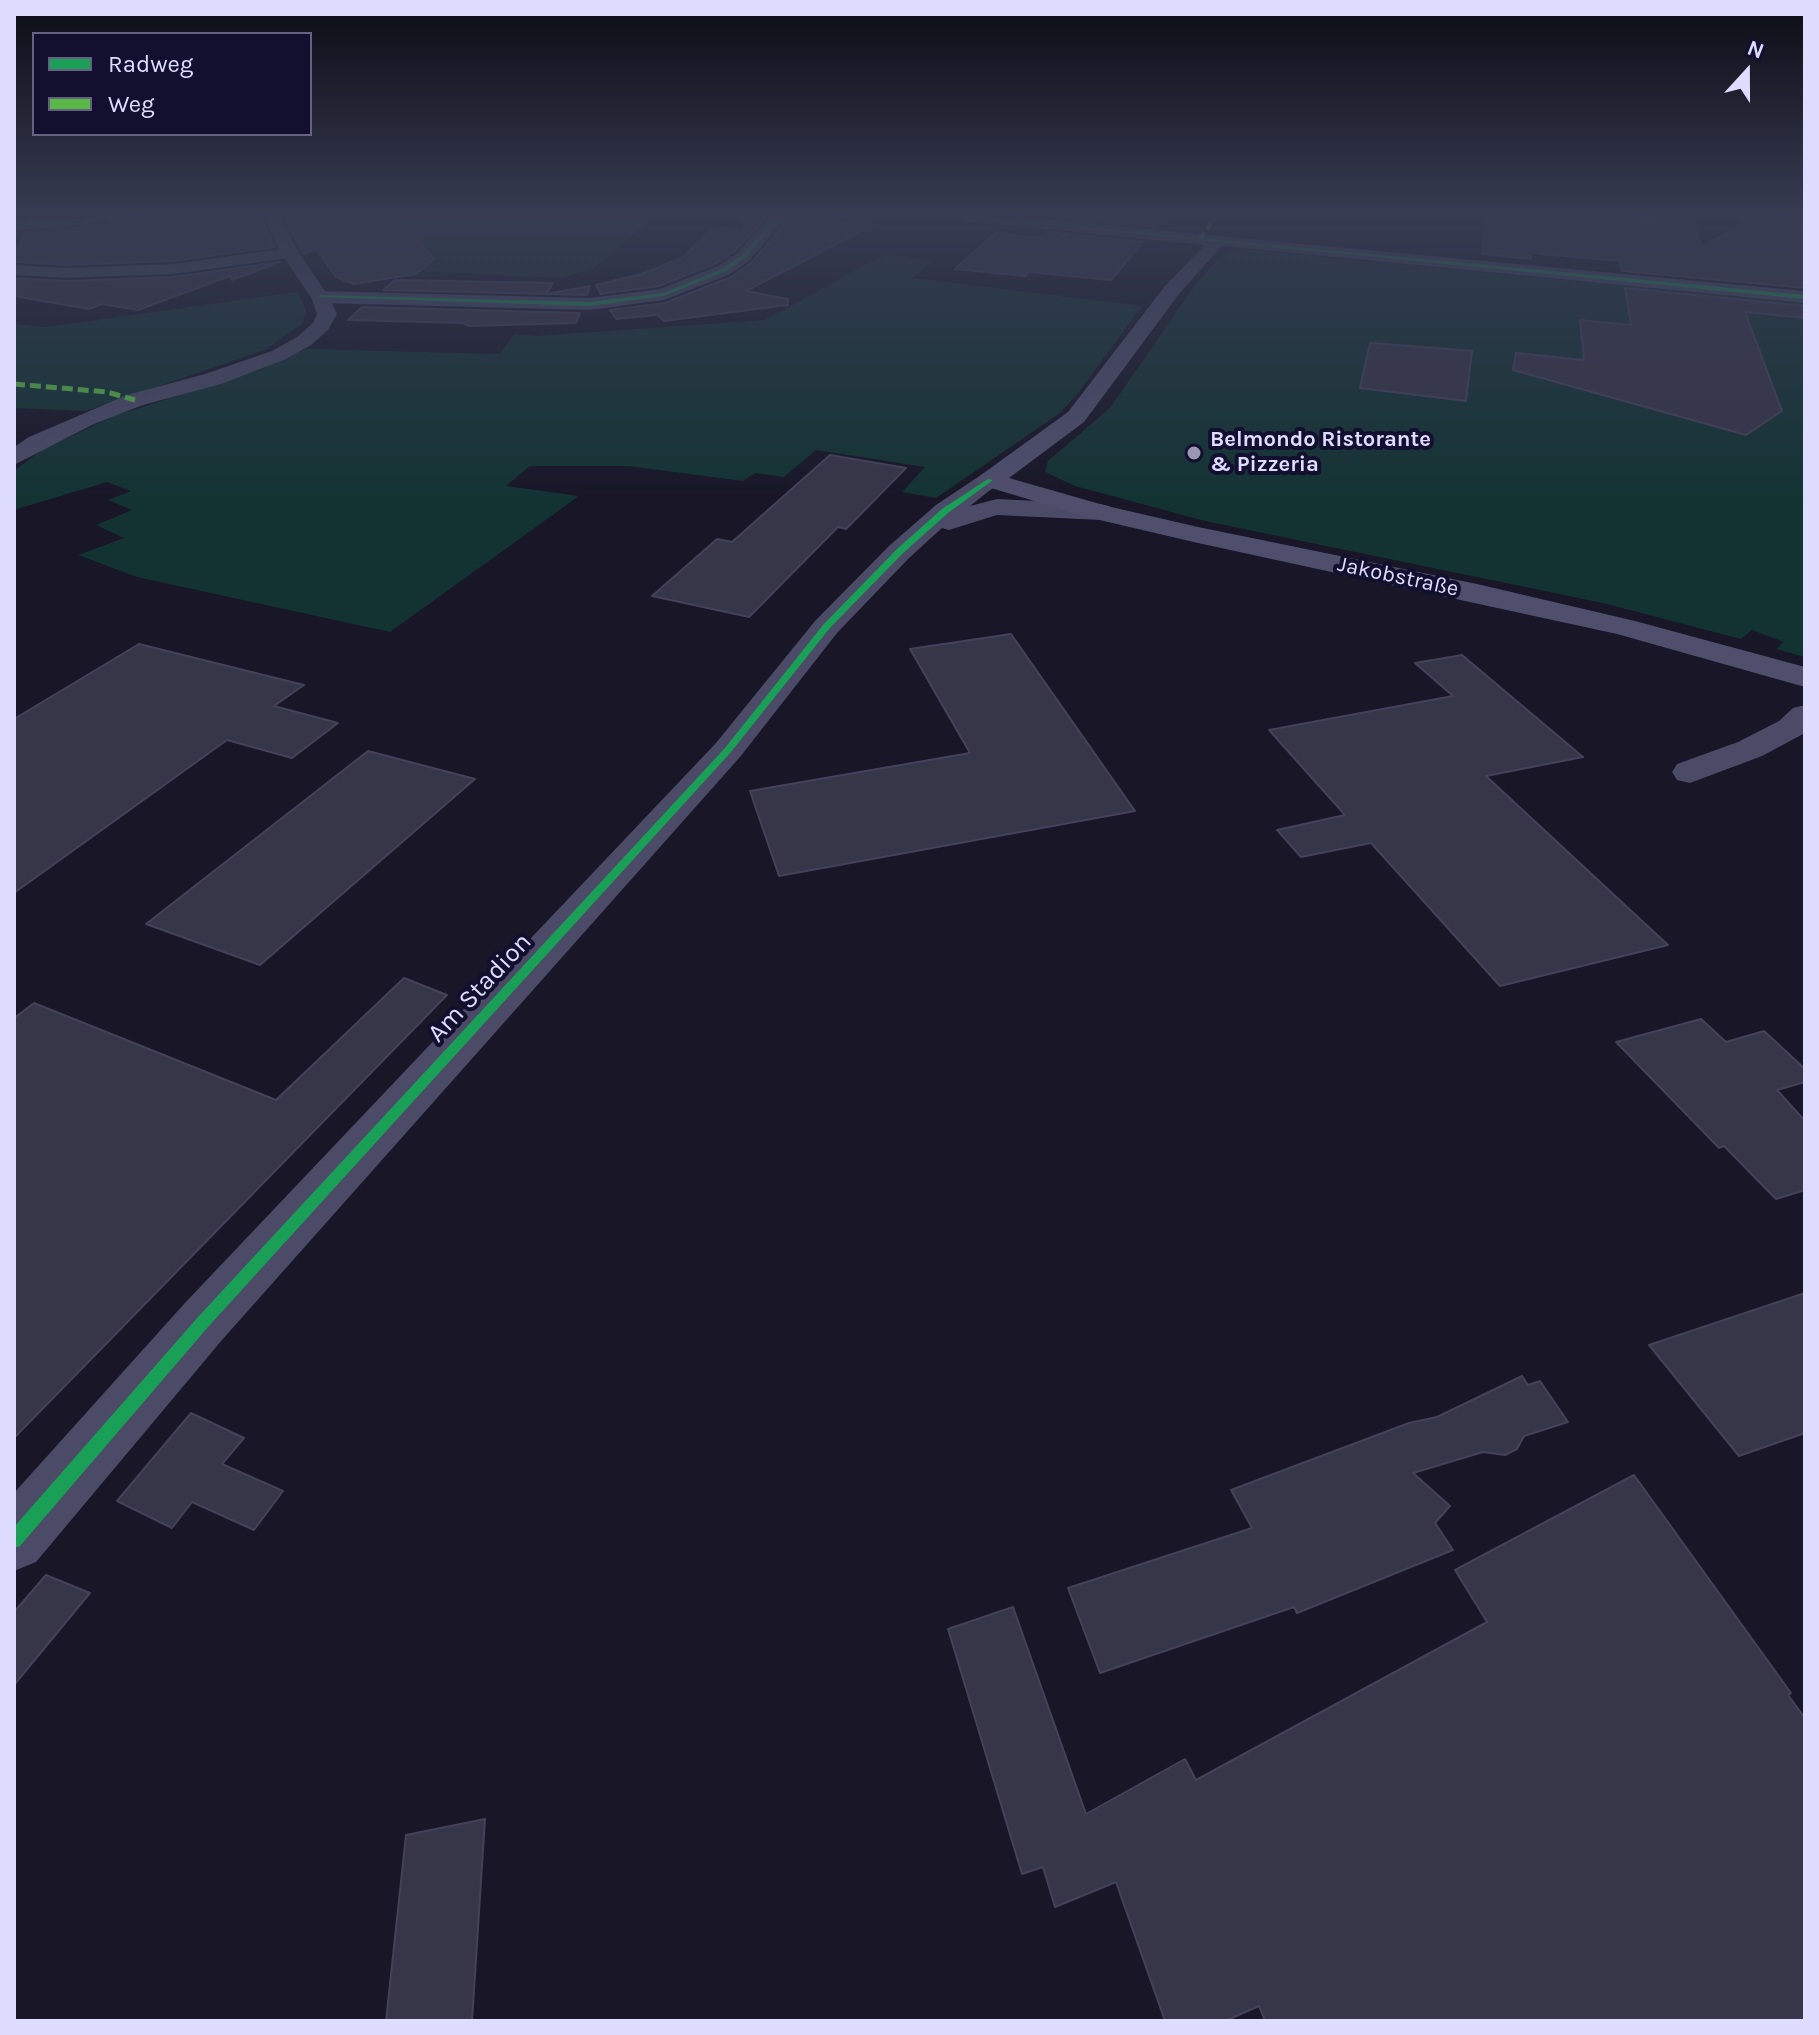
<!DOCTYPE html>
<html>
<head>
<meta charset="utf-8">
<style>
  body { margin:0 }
  #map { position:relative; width:1819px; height:2035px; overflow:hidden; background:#181627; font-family:Karla,sans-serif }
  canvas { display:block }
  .frame { position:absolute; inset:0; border:16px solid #dedcff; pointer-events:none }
  .legend { position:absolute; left:32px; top:32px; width:280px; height:104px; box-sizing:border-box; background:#130f2e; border:2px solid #646182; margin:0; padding:10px 14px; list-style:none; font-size:24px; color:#dedcff }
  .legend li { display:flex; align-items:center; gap:16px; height:40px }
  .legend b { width:40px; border:2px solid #646182 }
  .north { position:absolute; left:1707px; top:32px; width:80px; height:80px; -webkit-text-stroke:6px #130f2e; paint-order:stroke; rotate:21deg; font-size:22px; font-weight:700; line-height:32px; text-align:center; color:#dedcff }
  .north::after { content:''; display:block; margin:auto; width:28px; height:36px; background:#dedcff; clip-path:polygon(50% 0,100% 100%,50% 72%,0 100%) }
</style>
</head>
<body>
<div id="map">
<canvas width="1819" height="2035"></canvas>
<div class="frame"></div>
<ul class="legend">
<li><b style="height:10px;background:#1a9f57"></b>Radweg</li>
<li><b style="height:10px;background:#58b947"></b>Weg</li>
</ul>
<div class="north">N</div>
</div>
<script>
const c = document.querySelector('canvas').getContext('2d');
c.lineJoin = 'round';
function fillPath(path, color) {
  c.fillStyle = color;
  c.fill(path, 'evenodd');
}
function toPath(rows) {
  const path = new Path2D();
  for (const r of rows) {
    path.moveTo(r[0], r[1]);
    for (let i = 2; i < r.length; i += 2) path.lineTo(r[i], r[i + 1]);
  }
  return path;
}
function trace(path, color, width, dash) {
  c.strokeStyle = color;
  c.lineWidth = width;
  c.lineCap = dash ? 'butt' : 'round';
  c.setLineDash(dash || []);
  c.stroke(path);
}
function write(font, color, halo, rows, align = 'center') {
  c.font = font + ' Karla,sans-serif';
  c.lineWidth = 8;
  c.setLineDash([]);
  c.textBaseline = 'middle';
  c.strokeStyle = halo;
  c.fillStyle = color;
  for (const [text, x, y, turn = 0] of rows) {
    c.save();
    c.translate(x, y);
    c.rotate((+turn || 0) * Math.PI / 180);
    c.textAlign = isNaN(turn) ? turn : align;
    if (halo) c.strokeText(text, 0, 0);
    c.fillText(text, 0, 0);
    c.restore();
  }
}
fillPath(toPath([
  [374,216,654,216,593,269,561,278,396,270,369,219],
  [1242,249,1805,303,1805,657,1776,649,1784,642,1752,630,1741,639,1603,603,1205,521,1075,486,1045,472,1048,461,1110,408,1195,285,1224,253],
  [883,255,933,260,913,278,1142,306,1079,392,1060,413,936,498,902,492,925,467,816,450,784,477,755,473,743,481,628,466,530,466,506,486,579,496,390,632,137,577,78,555,124,538,96,525,132,510,108,500,131,491,107,482,14,510,14,471,40,451,114,416,259,370,306,349,500,354,514,334,536,336,765,320],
  [298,292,306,311,302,324,265,350,86,411,14,408,14,324,47,327]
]), '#133333');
const building = toPath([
  [190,216,261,216,275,247,173,261,66,265,14,262,14,248,20,248,23,234,190,216],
  [283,216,396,216,434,259,416,274,354,284,336,277,316,249,303,254,283,216],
  [1065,216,1164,216,1155,227,1063,218,1065,216],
  [1486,216,1628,216,1629,219,1694,224,1702,247,1754,217,1805,226,1805,288,1622,271,1620,261,1531,253,1531,259,1482,254,1486,216],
  [741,219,764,220,735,251,717,263,659,286,601,294,596,285,641,274,682,258,713,228,745,230,741,219],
  [787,221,875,224,746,291,788,299,788,305,664,321,658,315,616,319,610,310,665,303,731,277,751,263,787,221],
  [1049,232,1143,242,1111,280,1029,272,1025,276,955,269,995,233,1043,238,1049,232],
  [280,262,232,280,230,276,138,310,102,304,89,309,14,296,14,278,66,281,173,277,280,262],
  [395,280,553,283,546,294,590,286,587,295,383,290,395,280],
  [1625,288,1805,306,1805,318,1745,312,1782,411,1746,435,1513,370,1516,353,1584,360,1580,320,1631,325,1625,288],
  [362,307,580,313,576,323,470,326,463,323,348,320,362,307],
  [1370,343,1472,351,1466,401,1360,388,1370,343],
  [830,455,906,468,846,529,838,527,749,617,652,596,717,539,732,542,830,455],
  [1011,634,1135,811,779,876,750,791,970,753,910,649,1011,634],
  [139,644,304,685,274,706,338,723,292,758,227,740,14,893,14,719,139,644],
  [1462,655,1583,757,1486,776,1668,945,1500,986,1371,843,1301,857,1277,830,1345,815,1269,730,1453,696,1415,663,1462,655],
  [368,751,475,779,260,965,146,924,368,751],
  [404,978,447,995,14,1438,14,1018,34,1003,276,1100,404,978],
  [1701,1019,1726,1042,1764,1031,1805,1069,1805,1082,1777,1090,1805,1121,1805,1190,1776,1199,1724,1146,1719,1148,1616,1042,1701,1019],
  [1805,1293,1805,1433,1739,1456,1649,1345,1805,1293],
  [1522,1376,1528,1385,1540,1381,1568,1422,1524,1436,1517,1449,1505,1455,1483,1452,1413,1473,1450,1506,1435,1523,1453,1550,1297,1613,1294,1607,1100,1673,1068,1588,1252,1528,1231,1490,1409,1423,1437,1417,1522,1376],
  [191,1413,244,1438,222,1464,283,1491,254,1530,192,1502,172,1528,117,1501,191,1413],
  [1634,1475,1791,1693,1788,1695,1805,1718,1805,2021,1265,2021,1259,2006,1225,2021,1165,2021,1116,1882,1055,1907,1043,1867,1022,1874,948,1629,1013,1607,1086,1814,1185,1759,1196,1780,1487,1622,1455,1570,1634,1475],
  [46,1575,90,1593,14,1685,14,1612,46,1575],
  [485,1819,472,2021,386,2021,406,1835,485,1819]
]);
fillPath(building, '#373548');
trace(building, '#45415a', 2);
fillPath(toPath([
  [771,216,787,216,749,261,730,274,664,300,590,310,320,303,311,297,320,291,590,298,660,289,718,266,737,253,771,216],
  [290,248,296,249,299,253,296,257,173,274,66,278,14,275,14,265,66,268,173,264,290,248],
  [1805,705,1805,733,1762,756,1690,783,1677,780,1672,772,1677,764,1738,742,1779,721,1793,708,1805,705]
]), '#4b4b68');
fillPath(toPath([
  [264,216,280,216,299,253,329,297,337,314,328,330,311,345,286,359,221,384,143,405,94,424,14,465,14,447,29,437,127,395,205,374,272,351,297,337,313,323,317,314,311,297,281,253,264,216],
  [1218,236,1805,291,1805,303,1212,245,1210,241,1218,236],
  [990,472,999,475,1003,480,970,506,997,499,1100,504,1109,506,1113,512,1109,518,1100,520,997,515,949,530,942,528,909,558,837,633,740,757,222,1340,36,1562,14,1571,14,1493,184,1304,716,743,815,621,889,546,936,505,981,475,990,472]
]), '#4b4b68');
fillPath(toPath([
  [958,216,1012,216,1218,236,1226,241,1179,294,1084,422,1009,478,1107,506,1198,527,1477,584,1635,621,1805,667,1805,687,1617,634,1198,543,1091,518,981,485,977,480,981,475,1068,412,1165,286,1205,245,966,221,958,216]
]), '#4f4f6d');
fillPath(toPath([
  [69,216,134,216,126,221,14,230,14,220,69,216]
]), '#544c6c');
trace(toPath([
  [1647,216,1651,221],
  [1200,239,1216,216]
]), '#58b947', 4, [8, 4]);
trace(toPath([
  [14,384,107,392,135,400]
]), '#58b947', 5, [11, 5]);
fillPath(toPath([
  [113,216,128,216,14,226,14,224,113,216],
  [777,216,781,216,745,258,726,271,664,296,590,306,317,297,320,295,590,302,663,293,722,269,741,256,777,216],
  [964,216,1805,295,1805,299,966,217,964,216],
  [988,479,993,480,948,513,902,554,829,629,731,752,208,1327,20,1546,14,1548,14,1527,198,1317,725,748,823,625,896,550,942,509,988,479]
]), '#1a9f57');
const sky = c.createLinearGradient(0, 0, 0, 501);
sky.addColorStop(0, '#0d0c15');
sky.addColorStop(0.43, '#373c52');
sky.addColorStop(1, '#373c5200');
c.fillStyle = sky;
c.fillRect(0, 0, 1819, 501);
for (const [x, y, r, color] of [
  [1194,453,8,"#9997b3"]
]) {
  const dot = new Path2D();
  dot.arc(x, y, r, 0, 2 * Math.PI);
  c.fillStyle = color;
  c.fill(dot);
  trace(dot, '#130f2e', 3);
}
write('bold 22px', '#dedcff', '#130f2e', [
  ["Belmondo Ristorante",1210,440],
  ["& Pizzeria",1210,465]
], 'left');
write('22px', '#dedcff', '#130f2e', [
  ["Jakobstraße",1398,577,12]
]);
write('26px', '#dedcff', '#130f2e', [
  ["Am Stadion",480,988,-47]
]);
</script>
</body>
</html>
